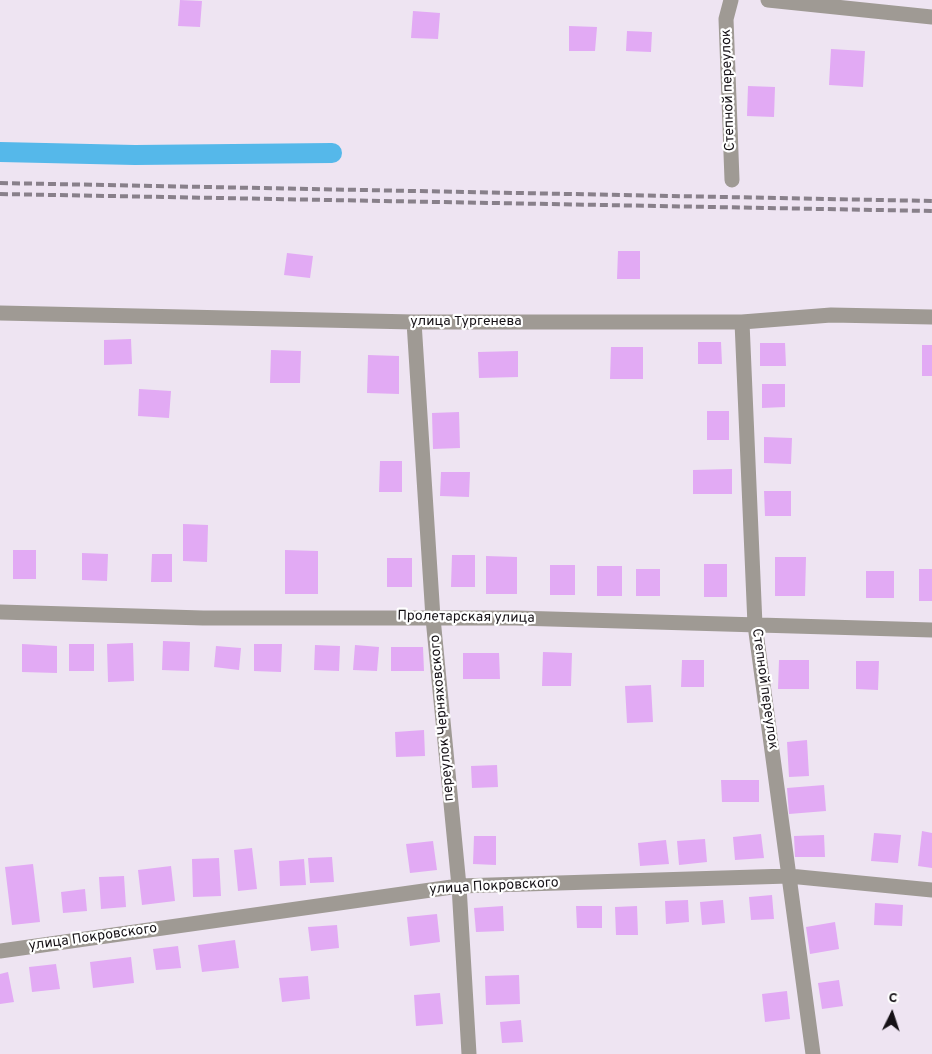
<!DOCTYPE html>
<html>
<head>
<meta charset="utf-8">
<style>
  body { margin:0 }
  #map { position:relative; width:932px; height:1054px; overflow:hidden; background:#eee4f2; font-family:Overpass,sans-serif }
  canvas { display:block }
  .north { position:absolute; left:867px; top:989px; width:50px; height:50px; -webkit-text-stroke:4px #fff; paint-order:stroke; rotate:4deg; font-size:14px; font-weight:700; line-height:20px; text-align:center; color:#151116 }
  .north::after { content:''; display:block; margin:auto; width:18px; height:22px; background:#151116; clip-path:polygon(50% 0,100% 100%,50% 72%,0 100%) }
</style>
</head>
<body>
<div id="map">
<canvas width="932" height="1054"></canvas>
<div class="north">С</div>
</div>
<script>
const c = document.querySelector('canvas').getContext('2d');
c.lineJoin = 'round';
function toPath(rows) {
  const path = new Path2D();
  for (const r of rows) {
    path.moveTo(r[0], r[1]);
    for (let i = 2; i < r.length; i += 2) path.lineTo(r[i], r[i + 1]);
  }
  return path;
}
function trace(path, color, width, dash) {
  c.strokeStyle = color;
  c.lineWidth = width;
  c.lineCap = dash ? 'butt' : 'round';
  c.setLineDash(dash || []);
  c.stroke(path);
}
function fillPath(path, color) {
  c.fillStyle = color;
  c.fill(path, 'evenodd');
}
function write(font, color, halo, rows, align = 'center') {
  c.font = font + ' Overpass,sans-serif';
  c.lineWidth = 4.5;
  c.setLineDash([]);
  c.textBaseline = 'middle';
  c.strokeStyle = halo;
  c.fillStyle = color;
  for (const [text, x, y, turn = 0] of rows) {
    c.save();
    c.translate(x, y);
    c.rotate((+turn || 0) * Math.PI / 180);
    c.textAlign = isNaN(turn) ? turn : align;
    if (halo) c.strokeText(text, 0, 0);
    c.fillText(text, 0, 0);
    c.restore();
  }
}
trace(toPath([
  [0,152,135,155,332,153]
]), '#55b8ea', 20);
fillPath(toPath([
  [180,0,202,1,200,27,178,26],
  [413,11,440,13,438,39,411,38],
  [569,26,597,27,595,51,569,51],
  [627,31,652,32,651,52,626,51],
  [831,49,865,51,863,87,829,85],
  [748,86,775,87,774,117,747,116],
  [618,251,640,251,640,279,617,279],
  [287,253,313,256,310,278,284,275],
  [131,339,132,364,104,365,104,340],
  [698,342,721,342,722,364,698,364],
  [760,343,785,343,786,366,760,366],
  [922,345,932,345,932,376,922,376],
  [611,347,643,347,643,379,610,379],
  [271,350,301,351,300,383,270,383],
  [518,351,518,377,479,378,478,352],
  [368,355,399,356,399,394,367,393],
  [762,384,785,384,785,407,762,408],
  [139,389,171,391,169,418,138,416],
  [707,411,729,411,729,440,707,440],
  [459,412,460,448,433,449,432,413],
  [764,437,792,438,791,464,764,463],
  [380,461,402,461,402,492,379,492],
  [732,469,732,494,693,494,693,470],
  [441,472,470,472,469,497,440,496],
  [764,491,791,491,791,516,765,516],
  [183,524,208,525,207,562,183,561],
  [13,550,36,550,36,579,13,579],
  [285,550,318,551,318,594,285,594],
  [82,553,108,554,107,581,82,580],
  [152,554,172,554,172,582,151,582],
  [452,555,475,555,475,587,451,587],
  [486,556,517,557,517,594,486,594],
  [775,557,806,557,805,596,775,596],
  [387,558,412,558,412,587,387,587],
  [704,564,727,564,727,597,704,597],
  [550,565,575,565,575,595,550,595],
  [597,566,622,566,622,596,597,596],
  [636,569,660,569,660,596,636,596],
  [919,569,932,569,932,601,919,601],
  [866,571,894,571,894,598,866,598],
  [163,641,190,642,189,671,162,670],
  [133,643,134,681,108,682,107,644],
  [22,644,57,646,57,673,22,672],
  [69,644,94,644,94,671,69,671],
  [254,644,282,644,281,672,254,671],
  [315,645,340,646,339,671,314,670],
  [355,645,379,647,377,671,353,670],
  [216,646,241,648,239,670,214,667],
  [391,647,423,647,424,671,391,671],
  [543,652,572,653,571,686,542,686],
  [463,653,499,653,500,679,463,679],
  [682,660,704,660,704,687,681,687],
  [779,660,809,660,809,689,778,689],
  [856,661,879,661,878,690,856,689],
  [651,685,653,722,627,723,625,686],
  [424,730,425,756,396,757,395,732],
  [807,740,809,776,789,777,787,742],
  [497,765,498,787,472,788,471,766],
  [721,780,759,780,759,802,722,802],
  [824,785,826,811,789,814,787,788],
  [922,831,932,833,932,868,918,866],
  [874,833,901,835,898,863,871,861],
  [761,834,764,858,735,860,733,837],
  [824,835,825,857,795,857,794,836],
  [474,836,496,836,496,865,473,864],
  [705,839,707,862,679,865,677,841],
  [666,840,669,864,640,866,638,843],
  [433,841,437,870,410,873,406,844],
  [252,848,257,889,238,891,234,850],
  [332,857,334,882,310,883,308,858],
  [219,858,221,896,193,897,192,859],
  [304,859,306,885,280,886,279,861],
  [33,864,40,922,12,925,5,867],
  [171,866,175,901,142,905,138,870],
  [124,876,126,907,101,909,99,877],
  [85,889,87,911,63,913,61,892],
  [772,895,774,919,751,920,749,897],
  [688,900,689,922,666,924,665,901],
  [723,900,725,923,702,925,700,902],
  [875,903,903,905,902,926,874,925],
  [503,906,504,931,476,932,474,908],
  [576,906,602,906,602,928,577,928],
  [637,906,638,935,616,935,615,907],
  [437,914,440,942,410,946,407,917],
  [835,922,839,949,810,954,806,927],
  [337,925,339,948,311,951,308,927],
  [235,940,239,968,202,972,198,945],
  [178,946,181,968,156,970,153,949],
  [131,957,134,983,93,988,90,962],
  [56,964,60,989,32,992,29,967],
  [8,972,14,1002,0,1004,0,974],
  [519,975,520,1004,486,1005,485,976],
  [308,976,310,999,282,1002,279,978],
  [839,980,843,1006,822,1009,818,983],
  [787,991,790,1019,765,1022,762,994],
  [440,993,443,1024,416,1026,414,995],
  [521,1020,523,1042,502,1043,500,1022]
]), '#e2aaf4');
trace(toPath([
  [731,0,726,19,732,180],
  [768,0,932,17],
  [0,313,414,322,742,322,831,315,932,317],
  [414,322,433,618,459,886,469,1054],
  [742,322,755,625,813,1054],
  [0,612,203,618,516,618,932,630],
  [0,951,459,886,789,876,932,890]
]), '#9f9a94', 15);
trace(toPath([
  [0,183,932,201],
  [0,194,932,211]
]), '#88808a', 4, [8, 4]);
write('14px', '#151116', '#fff', [
  ["Степной переулок",729,90,-92],
  ["улица Тургенева",466,322],
  ["Пролетарская улица",466,618,1],
  ["Степной переулок",764,689,82],
  ["переулок Черняховского",443,718,-95],
  ["улица Покровского",494,887,-3],
  ["улица Покровского",93,938,-8]
]);
</script>
</body>
</html>
